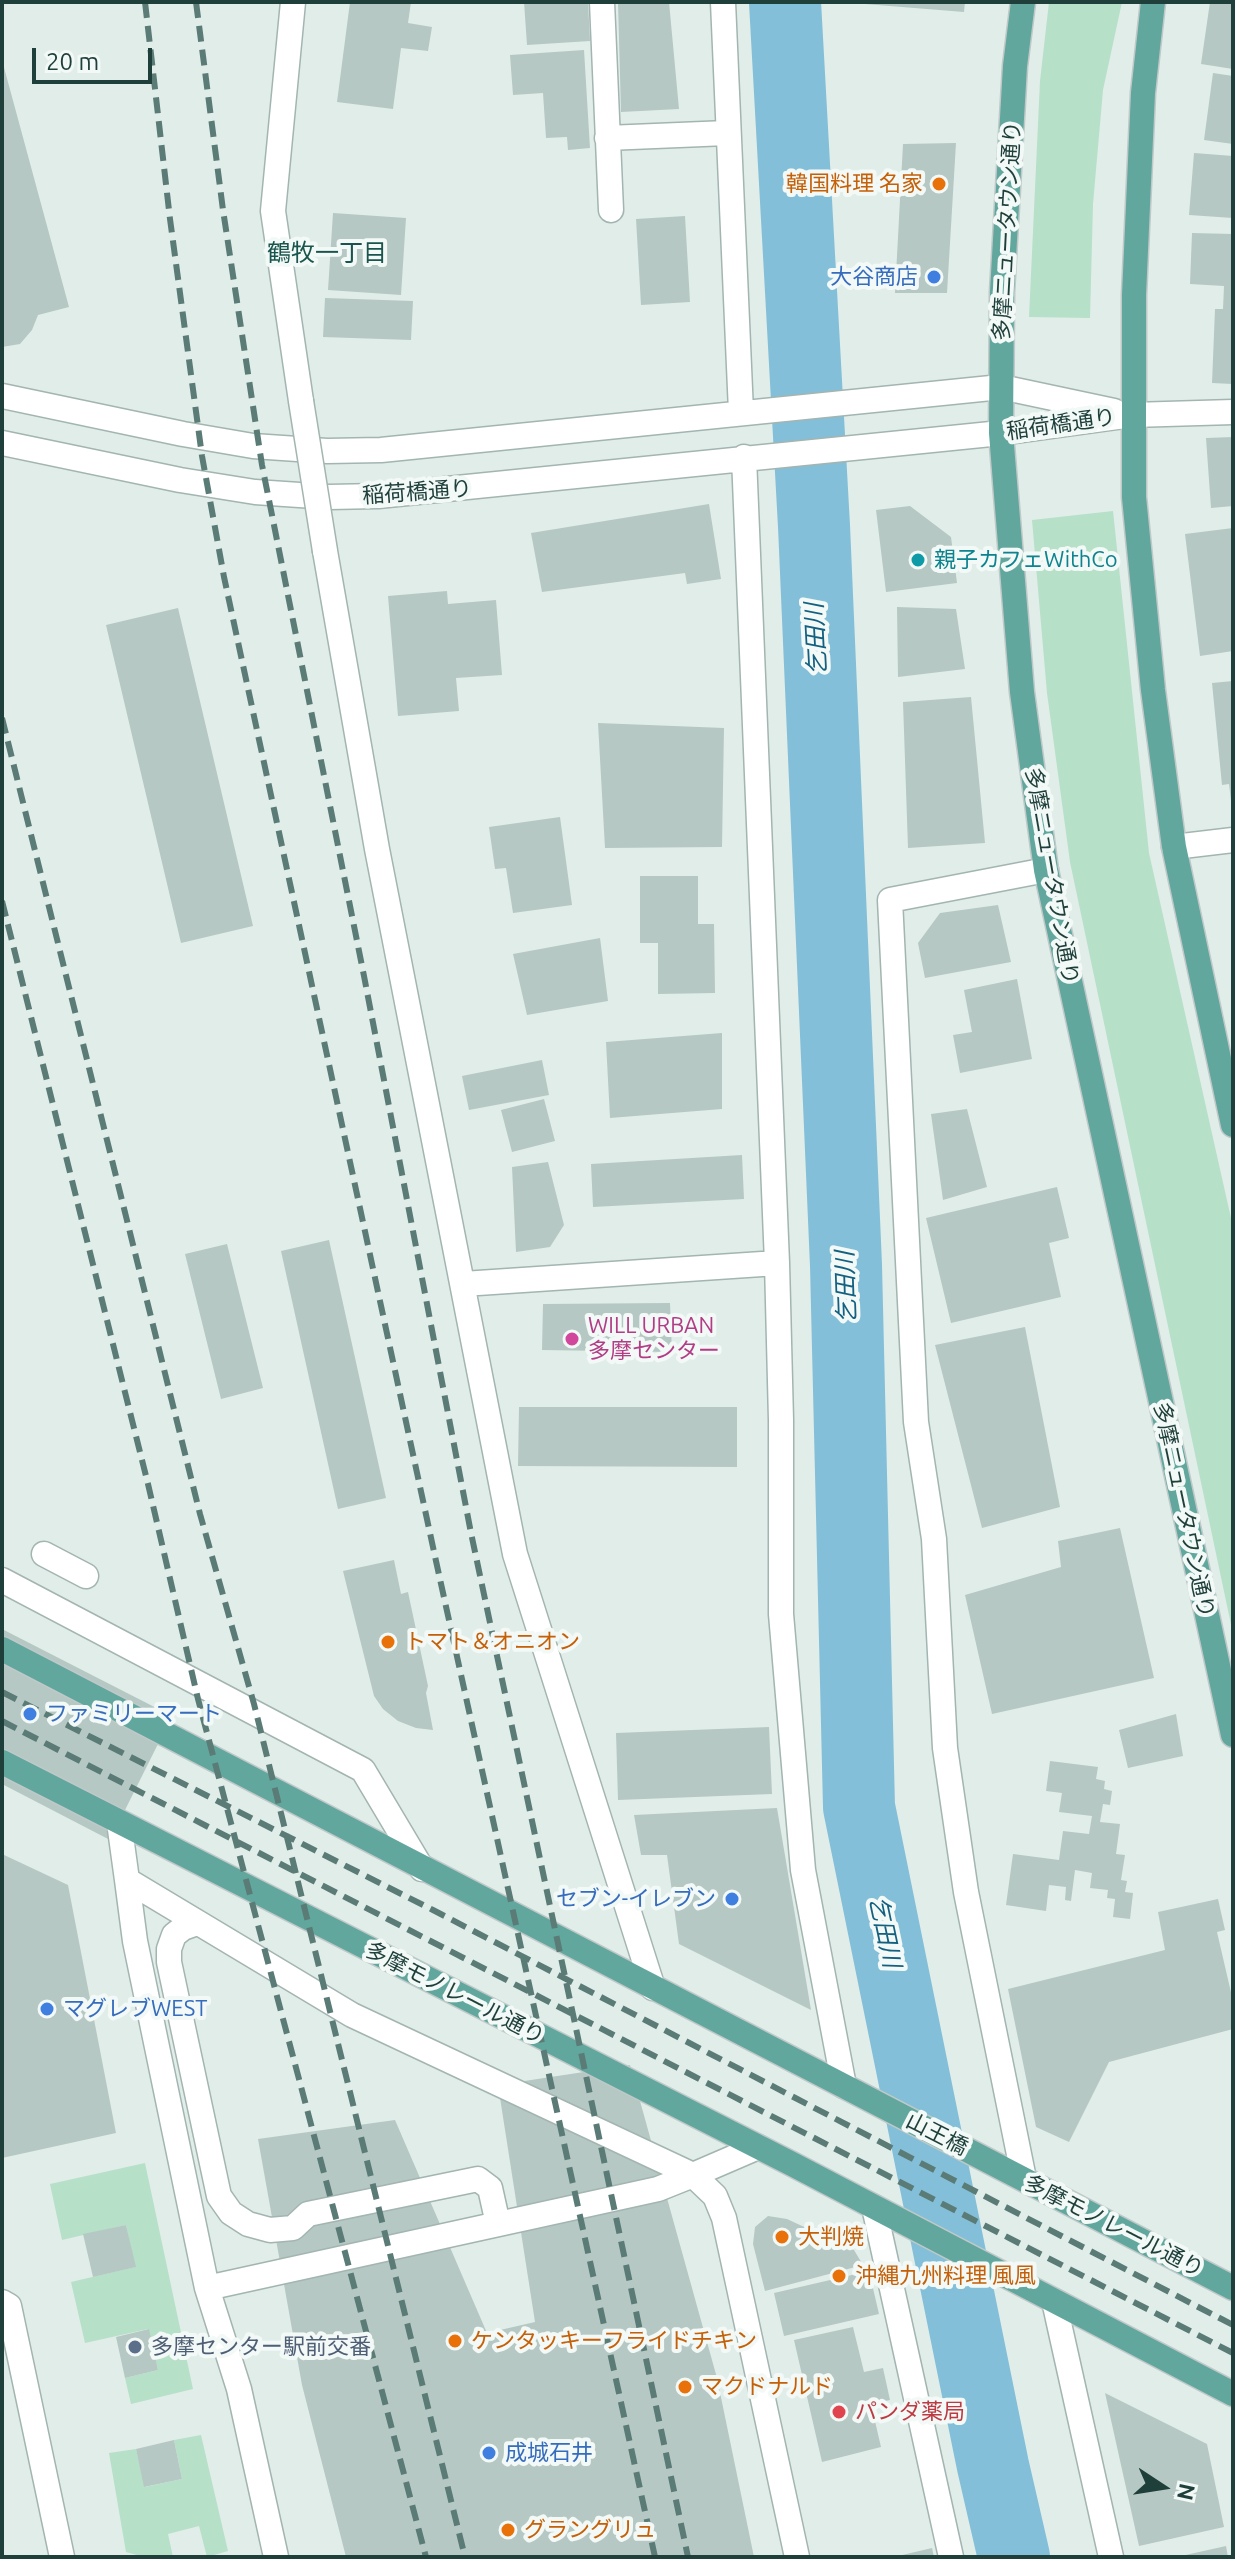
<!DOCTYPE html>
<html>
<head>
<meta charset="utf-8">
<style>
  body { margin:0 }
  #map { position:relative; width:1235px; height:2559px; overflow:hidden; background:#e1ede9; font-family:Ubuntu,sans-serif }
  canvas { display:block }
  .frame { position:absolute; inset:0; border:4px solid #1f3f3b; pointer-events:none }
  .north { position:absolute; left:1123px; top:2447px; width:80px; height:80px; -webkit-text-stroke:6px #f2f9f6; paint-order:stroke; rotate:102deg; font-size:22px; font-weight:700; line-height:32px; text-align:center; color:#1f3f3b }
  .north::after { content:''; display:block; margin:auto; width:28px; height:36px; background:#1f3f3b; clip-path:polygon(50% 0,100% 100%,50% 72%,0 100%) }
  .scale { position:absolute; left:32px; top:48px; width:120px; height:36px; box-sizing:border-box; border:4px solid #1f3f3b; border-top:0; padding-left:10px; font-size:24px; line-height:28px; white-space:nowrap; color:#1f3f3b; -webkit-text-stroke:6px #f2f9f6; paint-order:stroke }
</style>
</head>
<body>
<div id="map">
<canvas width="1235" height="2559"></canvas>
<div class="frame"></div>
<div class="north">N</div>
<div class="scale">20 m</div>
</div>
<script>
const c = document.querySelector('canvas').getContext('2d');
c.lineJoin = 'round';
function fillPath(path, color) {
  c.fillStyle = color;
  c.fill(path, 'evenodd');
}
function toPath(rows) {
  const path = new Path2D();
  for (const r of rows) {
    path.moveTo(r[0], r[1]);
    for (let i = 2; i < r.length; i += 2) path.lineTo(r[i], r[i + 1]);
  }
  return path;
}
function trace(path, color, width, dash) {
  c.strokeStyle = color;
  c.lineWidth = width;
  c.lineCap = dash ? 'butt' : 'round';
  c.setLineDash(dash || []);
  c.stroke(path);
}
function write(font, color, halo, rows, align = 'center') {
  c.font = font + ' Ubuntu,"Noto Sans JP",sans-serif';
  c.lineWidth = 8;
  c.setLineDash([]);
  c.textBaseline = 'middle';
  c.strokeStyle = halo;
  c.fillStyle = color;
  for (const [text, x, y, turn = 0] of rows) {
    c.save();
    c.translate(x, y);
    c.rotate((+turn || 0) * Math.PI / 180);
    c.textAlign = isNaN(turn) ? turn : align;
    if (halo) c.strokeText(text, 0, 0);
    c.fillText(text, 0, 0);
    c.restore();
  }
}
fillPath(toPath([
  [1049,2,1122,2,1103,90,1093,204,1090,318,1029,317,1040,81],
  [1113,511,1149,853,1233,1227,1233,1634,1070,862,1047,693,1032,520],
  [145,2163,193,2389,131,2404,125,2378,158,2370,148,2329,85,2343,71,2282,135,2267,126,2225,62,2240,50,2184],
  [201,2435,228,2551,207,2557,199,2526,168,2534,173,2557,144,2557,126,2552,109,2453,136,2449,145,2487,182,2479,174,2440]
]), '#b7e0c8');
trace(toPath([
  [785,2,814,526,846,1265,859,1807,993,2466,1014,2557]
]), '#83bfd8', 72);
fillPath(toPath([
  [350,2,411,2,408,23,432,27,428,51,401,48,393,109,337,102],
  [524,2,588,2,590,41,527,45],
  [618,2,669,2,679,109,621,112],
  [865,2,965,2,964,12,865,4],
  [1210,2,1233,2,1233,69,1201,64],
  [584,50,590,148,568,150,567,137,546,138,543,93,513,95,510,55],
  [2,60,69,307,38,315,32,330,20,344,2,347],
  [1213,73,1233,76,1233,144,1204,140],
  [956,143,947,293,895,293,903,144],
  [1194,153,1233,156,1233,218,1189,215],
  [333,213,406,218,401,295,328,290],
  [685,216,690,302,641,305,636,219],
  [1192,233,1233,234,1233,384,1212,383,1215,309,1223,309,1224,286,1190,284],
  [325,298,413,301,411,340,323,337],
  [1233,437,1233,506,1211,508,1206,438],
  [709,504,721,579,687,584,685,573,542,592,531,533],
  [910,506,951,537,957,583,886,592,876,510],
  [1233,528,1233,651,1200,656,1185,534],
  [447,591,448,604,496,600,502,675,456,678,459,711,398,716,388,596],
  [897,607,956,609,965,669,898,677],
  [178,608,253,926,181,943,106,625],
  [1233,681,1233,801,1231,801,1229,784,1222,785,1212,683],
  [971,697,985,843,908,848,903,702],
  [598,723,724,728,722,847,605,848],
  [560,817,572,905,513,913,506,868,495,869,489,827],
  [640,876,698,876,698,924,714,924,715,993,658,994,658,943,640,943],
  [998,905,1011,962,925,978,918,943,940,913],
  [600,938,608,1001,527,1015,513,954],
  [1017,979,1032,1059,960,1073,953,1035,972,1032,964,990],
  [722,1033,722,1109,610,1118,606,1042],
  [542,1060,549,1095,469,1110,462,1076],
  [544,1099,555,1141,512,1152,501,1110],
  [967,1109,987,1187,943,1200,931,1114],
  [742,1155,744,1199,593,1207,591,1164],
  [548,1162,564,1225,550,1247,516,1252,512,1167],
  [1057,1187,1069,1238,1049,1243,1061,1297,951,1323,926,1218],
  [329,1240,386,1498,338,1509,281,1251],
  [227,1244,263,1388,221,1399,185,1254],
  [670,1303,672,1352,542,1350,543,1304],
  [1025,1327,1060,1507,982,1528,935,1345],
  [519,1407,737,1407,737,1467,518,1466],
  [1120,1528,1154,1678,992,1714,965,1595,1061,1567,1058,1541],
  [394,1560,401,1594,408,1592,428,1686,426,1693,433,1730,416,1728,398,1721,383,1709,374,1696,343,1571],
  [2,1629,172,1716,110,1840,2,1784],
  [1176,1714,1183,1756,1128,1768,1119,1730],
  [769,1727,772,1794,618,1800,616,1733],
  [1050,1761,1098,1767,1096,1779,1105,1781,1104,1789,1112,1791,1110,1805,1103,1804,1100,1822,1120,1824,1116,1854,1125,1855,1121,1880,1127,1881,1125,1892,1133,1893,1130,1919,1113,1917,1115,1899,1107,1898,1108,1890,1090,1888,1092,1873,1075,1870,1071,1901,1065,1900,1066,1887,1049,1885,1046,1911,1006,1905,1013,1854,1059,1860,1063,1831,1089,1834,1092,1816,1059,1812,1062,1793,1046,1791],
  [777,1808,811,2010,679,1944,667,1855,641,1855,634,1815],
  [2,1854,68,1885,116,2133,2,2158],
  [1218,1899,1225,1930,1217,1932,1233,2001,1233,2029,1109,2062,1069,2142,1036,2127,1008,1989,1165,1950,1158,1912],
  [630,2065,717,2378,754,2557,346,2557,302,2385,258,2139,395,2120,487,2333,535,2322,498,2085],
  [768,2216,787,2219,854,2250,863,2265,765,2291,753,2244,755,2227],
  [126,2225,136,2267,93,2277,83,2234],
  [869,2271,879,2314,784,2336,774,2293],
  [853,2327,864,2372,883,2368,890,2400,871,2404,881,2447,822,2462,794,2340],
  [149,2329,158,2370,125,2378,116,2337],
  [1105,2393,1207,2444,1224,2527,1139,2546],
  [174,2440,182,2479,144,2487,136,2449],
  [1226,2546,1228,2557,1181,2557,1181,2556],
  [932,2548,934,2557,898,2557,898,2556]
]), '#b6c8c3');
const minor = toPath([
  [293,2,273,211,301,401],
  [602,2,611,210],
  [723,2,741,412],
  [607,138,727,133],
  [2,396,183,434,253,446,327,451,381,450,1001,387,1114,411],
  [2,443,180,480,255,492,329,497,378,496,1001,433,1132,415,1233,412],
  [744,457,777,1263,781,1420,781,1614,803,1870,844,2086],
  [325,551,377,849,515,1554,653,1988],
  [1174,847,1233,840],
  [463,1284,777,1263],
  [44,1554,86,1576],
  [2,1580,363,1770,422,1869],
  [119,1822,127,1880,352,2015,693,2175,758,2147],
  [127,1880,135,1941,207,2288,239,2389,276,2557],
  [197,1923,183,1928,174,1935,169,1949,169,1962,219,2196,231,2213,248,2224,270,2230,293,2228,308,2214,478,2179,490,2188,498,2224],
  [1024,2179,966,1892,945,1748,934,1539,916,1422,890,900,1046,870],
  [874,2207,951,2557],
  [207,2288,658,2189,693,2175,715,2196,724,2218,797,2557],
  [1054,2301,1111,2557],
  [2,2302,9,2306,62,2557]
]);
const major = toPath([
  [1023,2,1015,66,1002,292,1001,433,1022,692,1046,870,1233,1735],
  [1153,2,1143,93,1134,295,1134,497,1153,690,1174,847,1233,1125],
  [2,1649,1233,2288],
  [2,1762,792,2164,1233,2394]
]);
trace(minor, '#a3b5b1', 27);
trace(major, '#c0c9c8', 27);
trace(minor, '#fff', 24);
trace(major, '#61a79e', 24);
trace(toPath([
  [145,2,170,219,202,456,224,577,436,1561,655,2557],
  [196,2,223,210,262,465,364,976,471,1533,688,2557],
  [2,718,200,1514,254,1704,465,2557],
  [2,901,148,1484,198,1699,426,2557],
  [2,1692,433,1910,1233,2325],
  [2,1721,1233,2353]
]), '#5a7b76', 6, [16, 8]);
const minorBridge = toPath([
  [301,401,325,551]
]);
trace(minorBridge, '#a3b5b1', 27, []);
trace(minorBridge, '#fff', 24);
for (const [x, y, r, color] of [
  [939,184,8,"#e8710a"],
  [934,277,8,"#3f7fe0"],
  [918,560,8,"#0f9aa8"],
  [572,1339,8,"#d1479c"],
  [388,1642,8,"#e8710a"],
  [30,1714,8,"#3f7fe0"],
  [732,1899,8,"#3f7fe0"],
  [47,2009,8,"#3f7fe0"],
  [782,2237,8,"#e8710a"],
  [839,2276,8,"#e8710a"],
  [455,2341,8,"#e8710a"],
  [135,2347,8,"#5c6f8a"],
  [685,2387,8,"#e8710a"],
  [839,2412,8,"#e0444e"],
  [489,2453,8,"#3f7fe0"],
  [508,2530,8,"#e8710a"]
]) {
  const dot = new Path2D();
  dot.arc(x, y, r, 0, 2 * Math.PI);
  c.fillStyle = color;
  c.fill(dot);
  trace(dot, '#f2f9f6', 3);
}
write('22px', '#c56008', '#f2f9f6', [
  ["韓国料理 名家",923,184,"right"],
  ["トマト＆オニオン",404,1642],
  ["大判焼",798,2237],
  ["沖縄九州料理 風風",855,2276],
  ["ケンタッキーフライドチキン",471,2341],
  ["マクドナルド",701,2387],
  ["グラングリュ",524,2530]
], 'left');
write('22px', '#1f3f3b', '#f2f9f6', [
  ["多摩ニュータウン通り",1007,231,-87],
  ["稲荷橋通り",1061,424,-8],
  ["稲荷橋通り",417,492,-4],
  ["多摩ニュータウン通り",1052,876,80],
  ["多摩ニュータウン通り",1184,1510,78],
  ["多摩モノレール通り",455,1993,27],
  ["山王橋",937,2134,27],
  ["多摩モノレール通り",1114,2226,27]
]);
write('22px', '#366cbe', '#f2f9f6', [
  ["大谷商店",918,277,"right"],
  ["ファミリーマート",46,1714],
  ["セブン-イレブン",716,1899,"right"],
  ["マグレブWEST",63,2009],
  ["成城石井",505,2453]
], 'left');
write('22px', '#0d838f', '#f2f9f6', [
  ["親子カフェWithCo",934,560]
], 'left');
write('22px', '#b23c85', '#f2f9f6', [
  ["WILL URBAN",588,1326],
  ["多摩センター",588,1351]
], 'left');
write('22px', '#4e5e75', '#f2f9f6', [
  ["多摩センター駅前交番",151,2347]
], 'left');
write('22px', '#be3a42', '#f2f9f6', [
  ["パンダ薬局",855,2412]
], 'left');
write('24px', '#19544d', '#f2f9f6', [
  ["鶴牧一丁目",327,253]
]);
write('italic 24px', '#136081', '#f2f9f6', [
  ["乞田川",816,639,-93],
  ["乞田川",846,1287,-92],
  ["乞田川",885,1932,78]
]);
</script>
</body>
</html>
